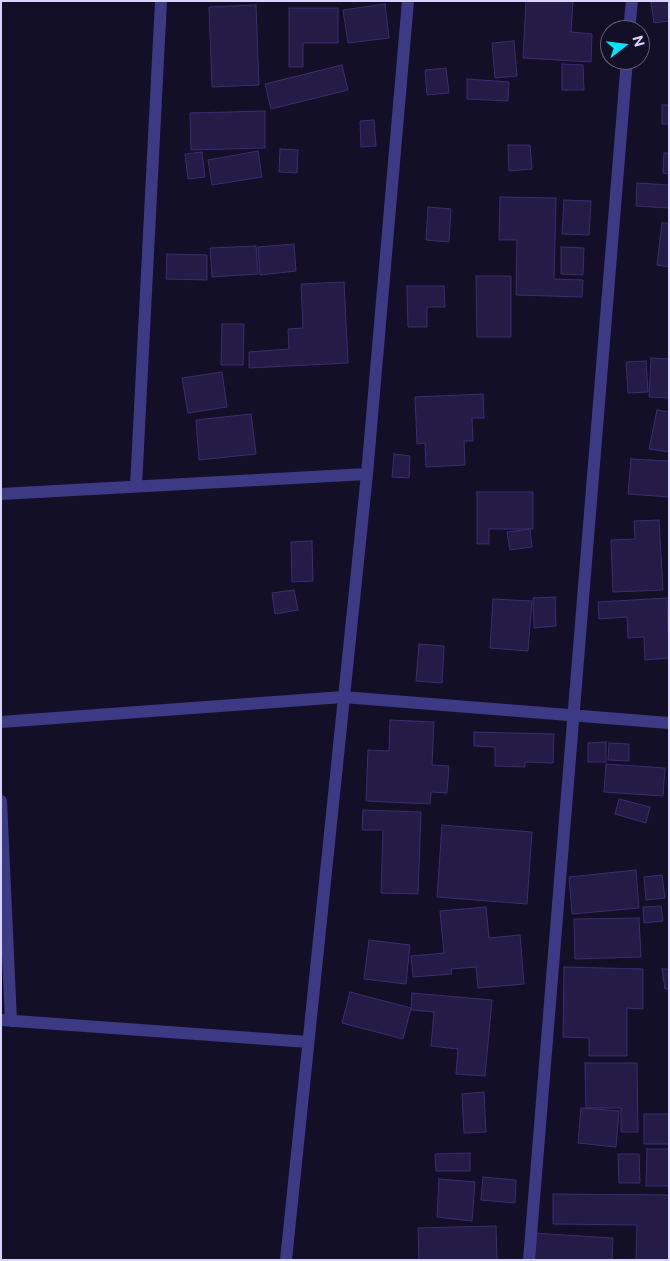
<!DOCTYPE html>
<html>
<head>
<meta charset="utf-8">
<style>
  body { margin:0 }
  #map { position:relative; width:670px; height:1261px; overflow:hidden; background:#130f26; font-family:"Public Sans",sans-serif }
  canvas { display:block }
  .frame { position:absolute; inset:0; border:2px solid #d9d4ff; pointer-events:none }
  .north { position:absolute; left:600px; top:20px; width:50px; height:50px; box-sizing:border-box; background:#130f26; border:1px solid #625e7d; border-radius:50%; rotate:74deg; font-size:14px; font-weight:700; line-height:20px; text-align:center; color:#d9d4ff }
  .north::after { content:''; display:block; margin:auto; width:18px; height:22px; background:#00e5ff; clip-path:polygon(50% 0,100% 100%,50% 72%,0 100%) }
</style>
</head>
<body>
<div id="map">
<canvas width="670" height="1261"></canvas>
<div class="frame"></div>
<div class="north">N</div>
</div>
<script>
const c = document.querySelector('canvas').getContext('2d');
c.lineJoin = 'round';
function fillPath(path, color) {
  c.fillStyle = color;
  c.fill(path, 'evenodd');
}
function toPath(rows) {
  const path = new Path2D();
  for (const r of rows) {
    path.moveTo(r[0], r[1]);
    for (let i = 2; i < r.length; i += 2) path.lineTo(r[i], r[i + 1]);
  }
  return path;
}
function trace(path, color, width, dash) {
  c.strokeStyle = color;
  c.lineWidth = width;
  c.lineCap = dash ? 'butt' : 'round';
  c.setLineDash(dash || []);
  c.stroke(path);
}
const building = toPath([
  [526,1,573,1,571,32,592,34,591,62,523,58,526,1],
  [669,1,669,21,654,23,651,2,669,1],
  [385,4,389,38,348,43,343,10,385,4],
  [256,5,259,85,212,87,209,7,256,5],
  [289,8,338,8,338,43,303,43,303,67,289,67,289,8],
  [514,41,517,76,495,78,492,43,514,41],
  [562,64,583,65,584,90,562,90,562,64],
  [342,65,348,90,271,109,265,84,342,65],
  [446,68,449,93,427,95,425,70,446,68],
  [467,79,509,82,508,101,467,99,467,79],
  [662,105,669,105,669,124,662,124,662,105],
  [265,111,265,148,191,150,190,113,265,111],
  [374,120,376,146,361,147,360,121,374,120],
  [508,145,530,145,532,169,509,171,508,145],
  [280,149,298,150,297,173,279,172,280,149],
  [258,151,262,177,212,185,208,160,258,151],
  [202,152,205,177,188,179,185,154,202,152],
  [664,153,669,153,669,174,663,173,664,153],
  [637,183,669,185,669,208,636,206,637,183],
  [500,197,556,198,554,279,583,280,582,297,516,295,517,240,499,240,500,197],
  [564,200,591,201,589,235,562,234,564,200],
  [428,207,451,209,449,242,426,240,428,207],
  [662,223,669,223,669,267,657,265,662,223],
  [294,244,296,271,260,275,258,247,294,244],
  [256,246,258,274,212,277,210,248,256,246],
  [561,247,584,248,583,275,561,274,561,247],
  [167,254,207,255,207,280,166,279,167,254],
  [476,276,511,276,511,337,477,337,476,276],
  [344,282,348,363,249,368,249,352,289,349,288,329,303,328,301,284,344,282],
  [407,286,444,286,445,307,427,307,427,327,408,327,407,286],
  [222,324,244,324,243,365,221,365,222,324],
  [651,358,669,359,669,398,649,397,651,358],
  [646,361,648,392,628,393,626,362,646,361],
  [222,372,227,407,188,413,182,378,222,372],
  [483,394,484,418,472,418,473,441,464,441,465,465,426,467,425,443,417,444,415,397,483,394],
  [657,410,669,412,669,452,649,449,657,410],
  [251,414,256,454,199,460,196,420,251,414],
  [394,454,410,456,409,478,392,477,394,454],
  [631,459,669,461,669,497,628,494,631,459],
  [477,492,533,492,533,529,489,529,489,544,477,544,477,492],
  [659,520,663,590,613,592,611,540,635,539,634,521,659,520],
  [530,529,532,547,510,550,507,532,530,529],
  [312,541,313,581,292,582,291,542,312,541],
  [294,590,298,610,275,614,272,593,294,590],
  [555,597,556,626,534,628,533,598,555,597],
  [667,598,669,658,645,660,644,637,628,638,627,617,599,619,598,602,667,598],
  [493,599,532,601,528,651,490,648,493,599],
  [419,644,444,646,442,683,416,681,419,644],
  [390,720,434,722,432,765,449,766,447,793,431,792,430,804,366,801,368,750,389,751,390,720],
  [474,732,554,734,553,763,525,762,525,767,495,766,495,747,474,746,474,732],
  [606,742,606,762,588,762,588,743,606,742],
  [609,743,629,744,629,761,608,760,609,743],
  [606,764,665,768,663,796,604,792,606,764],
  [619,799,650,807,646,823,615,814,619,799],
  [363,810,421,812,418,894,381,893,383,830,362,830,363,810],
  [442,825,532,832,527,904,437,897,442,825],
  [636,870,639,908,572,914,569,877,636,870],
  [662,875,665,898,646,900,644,877,662,875],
  [661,906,663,921,644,923,643,907,661,906],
  [486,907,489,938,520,935,524,984,478,988,476,967,451,969,452,974,413,977,411,956,444,953,440,911,486,907],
  [639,918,641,957,575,959,574,919,639,918],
  [369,940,410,945,406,984,364,979,369,940],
  [564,967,643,969,643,1009,627,1008,627,1056,589,1056,589,1038,563,1037,564,967],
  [662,969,669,969,669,989,665,989,662,969],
  [350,992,411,1008,403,1039,342,1023,350,992],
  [412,993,492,1000,485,1076,456,1074,458,1049,431,1046,434,1012,411,1010,412,993],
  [585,1063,637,1063,638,1132,621,1132,621,1108,586,1108,585,1063],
  [484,1092,486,1132,464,1133,462,1094,484,1092],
  [581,1108,619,1111,616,1147,578,1143,581,1108],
  [644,1114,669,1114,669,1144,644,1144,644,1114],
  [647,1149,669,1149,669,1186,646,1186,647,1149],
  [470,1153,470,1171,436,1171,435,1154,470,1153],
  [618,1154,639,1154,640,1183,619,1183,618,1154],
  [483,1177,516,1180,515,1203,481,1200,483,1177],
  [439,1179,475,1182,472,1221,437,1217,439,1179],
  [553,1194,669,1195,669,1260,636,1260,637,1225,553,1224,553,1194],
  [496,1226,497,1260,419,1260,418,1228,496,1226],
  [532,1233,613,1238,612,1260,530,1260,532,1233]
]);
fillPath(building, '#241b47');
trace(building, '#3b2d73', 1);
trace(toPath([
  [629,30,632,1],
  [136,486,161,1],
  [1,494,367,474],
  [1,722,343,697,669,723],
  [1,801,11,1021],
  [1,1020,308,1042],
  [286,1260,367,474,408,1],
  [529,1260,627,60]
]), '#3d3a85', 12);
</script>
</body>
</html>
